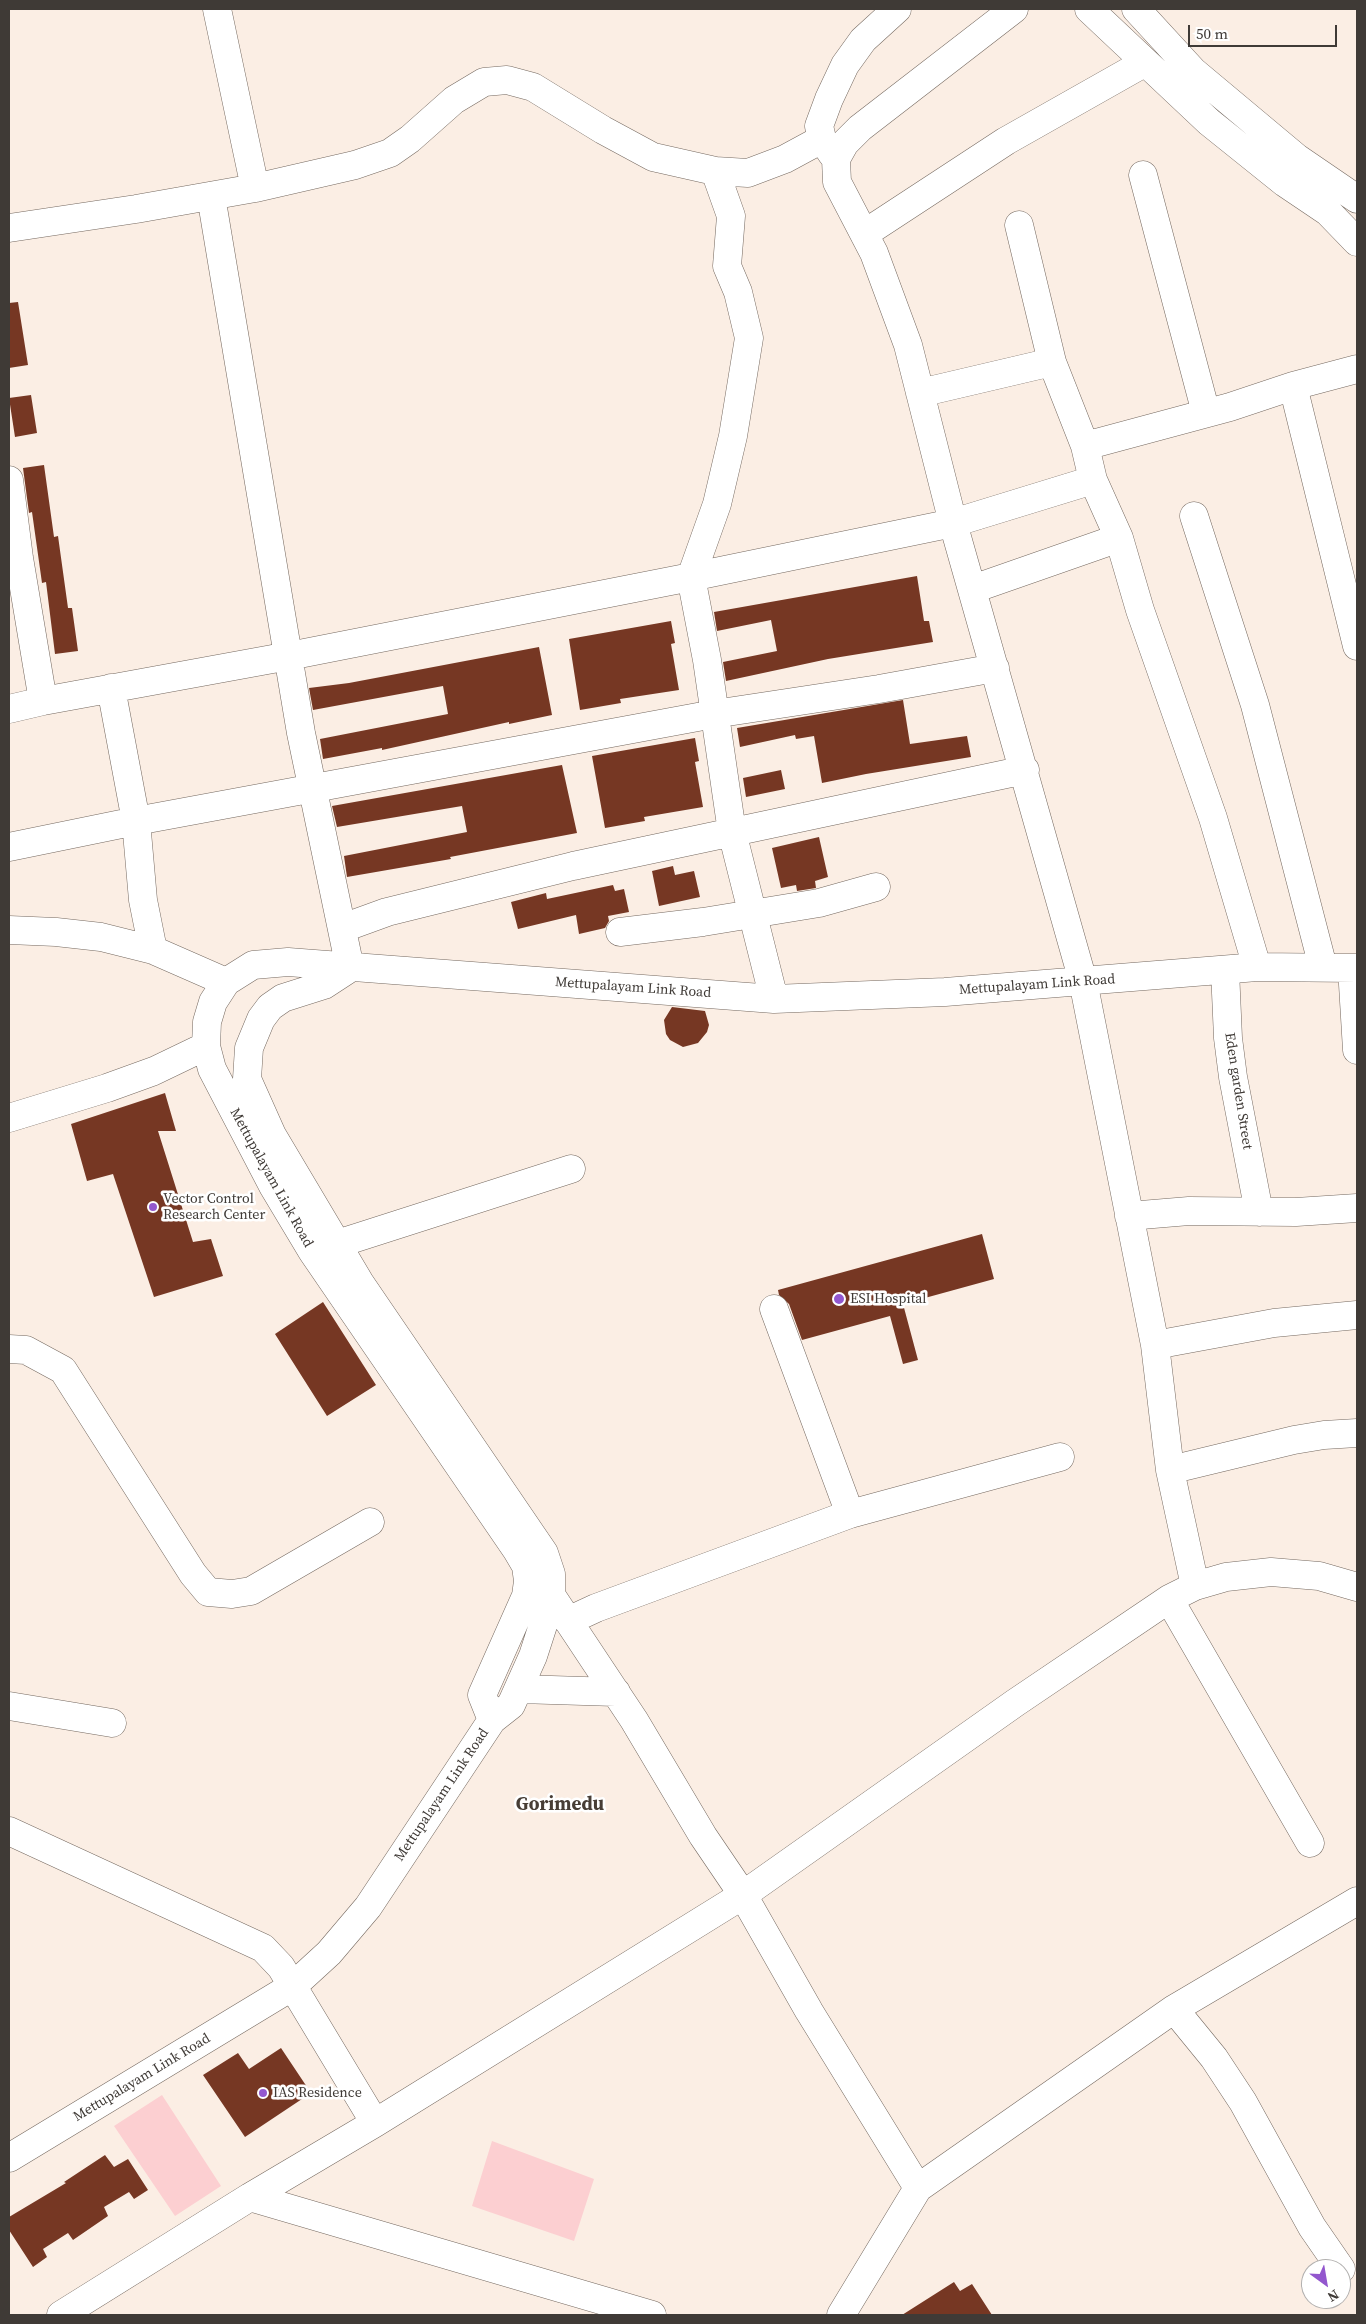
<!DOCTYPE html>
<html>
<head>
<meta charset="utf-8">
<style>
  body { margin:0 }
  #map { position:relative; width:1366px; height:2324px; overflow:hidden; background:#fbeee4; font-family:"Source Serif 4",serif }
  canvas { display:block }
  .frame { position:absolute; inset:0; border:10px solid #3f3a36; pointer-events:none }
  .north { position:absolute; left:1301px; top:2259px; width:50px; height:50px; box-sizing:border-box; background:#fff; border:1px solid #b2b0af; border-radius:50%; rotate:148deg; font-size:14px; font-weight:700; line-height:20px; text-align:center; color:#3f3a36 }
  .north::after { content:''; display:block; margin:auto; width:18px; height:22px; background:#9357ce; clip-path:polygon(50% 0,100% 100%,50% 72%,0 100%) }
  .scale { position:absolute; left:1188px; top:25px; width:149px; height:22px; box-sizing:border-box; border:2px solid #3f3a36; border-top:0; padding-left:6px; font-size:15px; line-height:18px; white-space:nowrap; color:#3f3a36; -webkit-text-stroke:4px #fff; paint-order:stroke }
</style>
</head>
<body>
<div id="map">
<canvas width="1366" height="2324"></canvas>
<div class="frame"></div>
<div class="north">N</div>
<div class="scale">50 m</div>
</div>
<script>
const c = document.querySelector('canvas').getContext('2d');
c.lineJoin = 'round';
function fillPath(path, color) {
  c.fillStyle = color;
  c.fill(path, 'evenodd');
}
function toPath(rows) {
  const path = new Path2D();
  for (const r of rows) {
    path.moveTo(r[0], r[1]);
    for (let i = 2; i < r.length; i += 2) path.lineTo(r[i], r[i + 1]);
  }
  return path;
}
function trace(path, color, width, dash) {
  c.strokeStyle = color;
  c.lineWidth = width;
  c.lineCap = dash ? 'butt' : 'round';
  c.setLineDash(dash || []);
  c.stroke(path);
}
function write(font, color, halo, rows, align = 'center') {
  c.font = font + ' "Source Serif 4",serif';
  c.lineWidth = 5;
  c.setLineDash([]);
  c.textBaseline = 'middle';
  c.strokeStyle = halo;
  c.fillStyle = color;
  for (const [text, x, y, turn = 0] of rows) {
    c.save();
    c.translate(x, y);
    c.rotate((+turn || 0) * Math.PI / 180);
    c.textAlign = isNaN(turn) ? turn : align;
    if (halo) c.strokeText(text, 0, 0);
    c.fillText(text, 0, 0);
    c.restore();
  }
}
fillPath(toPath([
  [162,2095,221,2186,175,2216,114,2126],
  [492,2141,594,2179,574,2241,472,2206]
]), '#fccfd1');
fillPath(toPath([
  [18,302,28,365,9,368,9,303],
  [31,395,37,433,15,437,9,398],
  [44,465,54,537,58,536,68,608,72,608,78,651,55,654,46,582,42,583,32,512,29,513,23,468],
  [917,576,924,621,929,621,933,642,828,659,726,681,723,662,777,651,771,620,717,631,714,612],
  [671,621,675,643,671,644,679,690,620,699,621,703,580,710,569,639],
  [539,647,552,715,509,724,509,722,382,750,382,748,323,759,320,739,448,714,443,686,313,710,309,688,349,683],
  [903,700,910,744,967,736,971,757,866,774,822,783,814,736,796,739,795,735,740,747,737,728],
  [695,738,699,761,695,762,703,807,644,817,645,821,605,828,592,756],
  [562,765,577,833,450,857,451,859,347,877,344,856,467,832,462,806,337,827,332,806],
  [781,770,785,789,746,797,743,778],
  [819,837,828,877,815,881,816,888,797,891,796,885,781,888,772,848],
  [673,866,675,875,694,871,700,897,659,906,652,871],
  [613,885,615,891,624,889,629,912,608,916,609,921,605,928,579,934,576,915,518,929,511,902,546,893,547,899],
  [672,1007,705,1011,709,1025,707,1032,698,1043,683,1047,670,1040,666,1034,664,1020],
  [165,1093,176,1131,158,1131,193,1242,211,1239,223,1276,154,1297,113,1174,87,1181,71,1124],
  [982,1234,994,1279,903,1304,918,1360,903,1364,890,1316,802,1340,789,1304,779,1295,778,1290],
  [323,1302,376,1385,327,1416,275,1334],
  [281,2048,311,2093,245,2137,203,2075,238,2053,249,2069],
  [105,2155,114,2167,128,2159,148,2190,134,2199,129,2192,104,2207,108,2216,73,2240,68,2233,43,2249,47,2257,33,2267,9,2230,9,2217,66,2183,64,2182],
  [954,2282,960,2291,972,2284,992,2315,902,2315]
]), '#763723');
const minor = toPath([
  [217,9,255,188],
  [1014,9,860,128,845,143,836,159,837,182,874,253,908,345,953,523,1083,981,1155,1345,1170,1470,1195,1586],
  [1089,9,1209,122,1285,183,1328,212,1357,242],
  [1136,9,1193,71,1297,158,1357,199],
  [832,154,822,139,819,126,829,99,845,65,863,40,897,9],
  [715,171,731,216,727,266,738,292,749,338,733,436,717,504,691,577,707,660,732,832,774,999],
  [1143,175,1206,413],
  [211,196,301,733,350,968],
  [1019,225,1052,362,1085,446,1093,480,1119,538,1140,610,1213,818,1257,967],
  [9,228,136,209,255,188,355,165,390,153,410,139,454,100,484,82,507,80,533,87,603,130,653,157,715,171,748,173,785,159,822,139],
  [864,234,1006,141,1144,63],
  [1293,386,1357,646],
  [920,393,1052,362],
  [1085,446,1230,407,1293,386,1357,369],
  [9,480,19,558,43,701],
  [1194,516,1255,705,1323,967],
  [973,589,1119,538],
  [111,688,136,821,143,900,153,950],
  [9,709,43,701,289,656,691,577,953,523,1093,480],
  [9,847,136,821,714,714,879,689,995,668],
  [343,928,387,912,573,866,1025,770],
  [9,930,56,932,101,937,153,950,226,982],
  [620,932,703,922,819,903,876,887],
  [1352,968,1357,1050],
  [1225,970,1228,1038,1233,1077,1259,1212],
  [9,1118,107,1088,154,1071,206,1046],
  [1129,1216,1189,1211,1296,1212,1357,1208],
  [337,1244,571,1169],
  [774,1309,850,1514],
  [1155,1345,1274,1323,1357,1315],
  [9,1349,26,1350,63,1370,193,1574,208,1592,232,1594,251,1591,370,1522],
  [1170,1470,1294,1440,1324,1435,1357,1433],
  [551,1595,634,1720,703,1836,743,1895,809,2011,918,2188],
  [1169,1599,1310,1843],
  [568,1621,596,1608,850,1514,1060,1457],
  [519,1689,616,1692],
  [9,1706,112,1723],
  [492,1720,482,1695,526,1596,528,1581,526,1566,516,1549,312,1251,273,1186,212,1069,206,1046,207,1022,213,1002,226,982,253,965,288,962,774,999,945,992,1257,967,1357,968],
  [9,1831,263,1948,281,1967,375,2123],
  [1174,2009,1214,2058,1243,2102,1312,2227,1341,2269],
  [9,2158,293,1986,329,1953,368,1907,492,1720,511,1705,533,1656,544,1622,551,1595,551,1574,544,1553,360,1283,272,1135,247,1079,249,1048,261,1019,270,1007,283,998,324,985,350,968],
  [250,2197,652,2315],
  [61,2315,250,2197,375,2123,743,1895,1015,1703,1169,1599,1195,1586,1226,1577,1271,1572,1319,1576,1357,1587],
  [841,2315,918,2188,1174,2009,1357,1901]
]);
trace(minor, '#756960', 29);
trace(minor, '#fff', 28);
for (const [x, y, r, color] of [
  [153,1207,5,"#9357ce"],
  [839,1299,6,"#9357ce"],
  [263,2093,5,"#9357ce"]
]) {
  const dot = new Path2D();
  dot.arc(x, y, r, 0, 2 * Math.PI);
  c.fillStyle = color;
  c.fill(dot);
  trace(dot, '#fff', 2);
}
write('14px', '#3f3a36', '#fff', [
  ["Mettupalayam Link Road",1037,985,-4],
  ["Mettupalayam Link Road",633,988,4],
  ["Eden garden Street",1238,1091,81],
  ["Mettupalayam Link Road",271,1178,61],
  ["Mettupalayam Link Road",442,1795,-56],
  ["Mettupalayam Link Road",142,2078,-31]
]);
write('14px', '#3f3a36', '#fff', [
  ["Vector Control",163,1199],
  ["Research Center",163,1215],
  ["ESI Hospital",850,1299],
  ["IAS Residence",273,2093]
], 'left');
write('bold 19px', '#473d35', '#fff', [
  ["Gorimedu",560,1805]
]);
</script>
</body>
</html>
